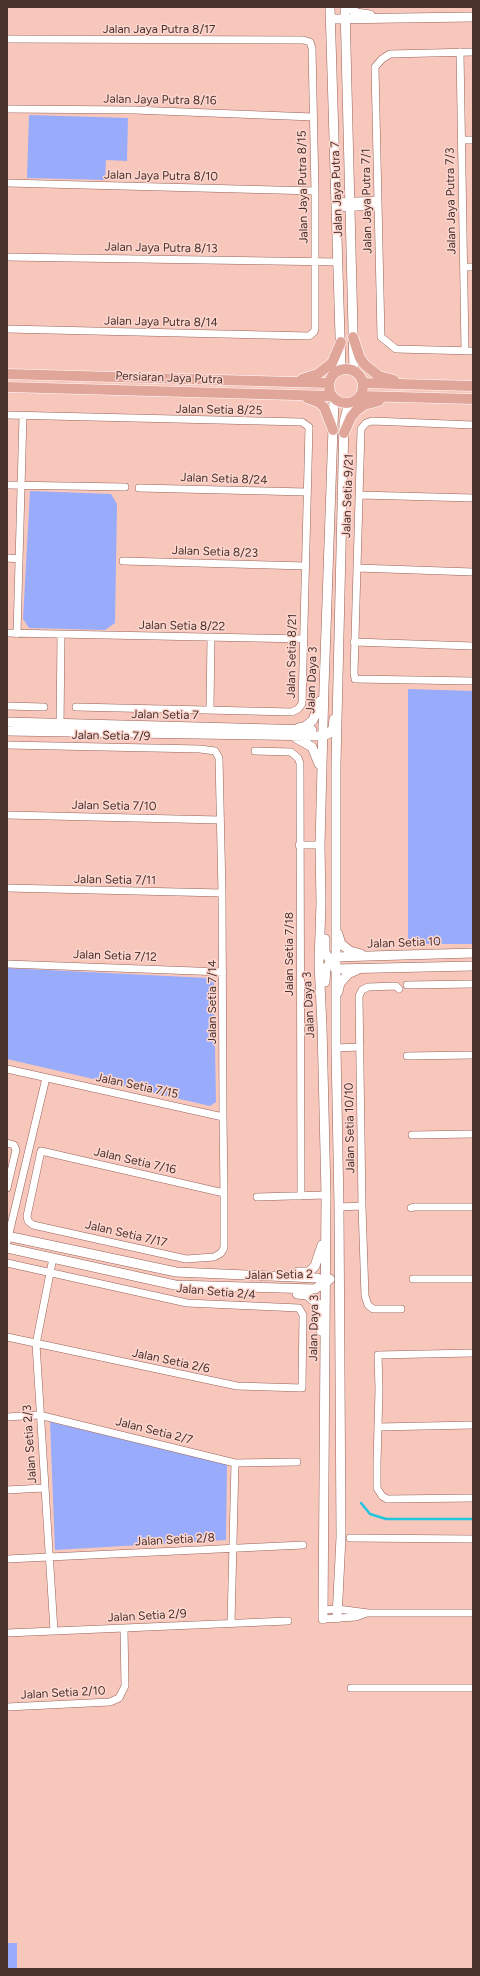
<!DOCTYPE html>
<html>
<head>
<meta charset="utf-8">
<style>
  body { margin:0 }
  #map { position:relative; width:480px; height:1976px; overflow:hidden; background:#f8c7bc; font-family:Figtree,sans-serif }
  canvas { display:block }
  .frame { position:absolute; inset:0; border:8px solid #49312c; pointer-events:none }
</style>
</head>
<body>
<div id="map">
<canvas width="480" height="1976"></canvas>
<div class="frame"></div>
</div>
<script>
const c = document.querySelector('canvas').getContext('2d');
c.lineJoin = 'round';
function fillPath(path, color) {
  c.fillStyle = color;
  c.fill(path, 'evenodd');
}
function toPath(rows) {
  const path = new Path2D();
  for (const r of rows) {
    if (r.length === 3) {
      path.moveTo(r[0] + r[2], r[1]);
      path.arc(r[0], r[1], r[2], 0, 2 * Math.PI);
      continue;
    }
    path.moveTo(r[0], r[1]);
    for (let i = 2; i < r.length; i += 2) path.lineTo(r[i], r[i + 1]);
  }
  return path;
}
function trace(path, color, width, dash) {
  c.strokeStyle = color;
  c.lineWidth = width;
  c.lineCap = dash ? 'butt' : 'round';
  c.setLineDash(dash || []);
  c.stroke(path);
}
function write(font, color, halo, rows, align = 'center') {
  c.font = font + ' Figtree,sans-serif';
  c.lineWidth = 3;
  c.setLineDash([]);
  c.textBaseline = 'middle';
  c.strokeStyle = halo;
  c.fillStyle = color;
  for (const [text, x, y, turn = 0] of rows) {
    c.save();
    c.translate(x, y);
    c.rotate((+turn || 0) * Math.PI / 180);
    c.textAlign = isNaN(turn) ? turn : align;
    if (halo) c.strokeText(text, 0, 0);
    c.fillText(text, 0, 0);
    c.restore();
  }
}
fillPath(toPath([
  [29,115,128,118,127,161,106,160,105,180,27,178],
  [30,491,111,494,117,504,115,623,105,630,29,628,23,619],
  [408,689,473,691,473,944,408,944],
  [7,968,208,978,214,983,216,1102,210,1106,7,1059],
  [50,1422,227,1464,226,1540,55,1550],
  [7,1943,17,1943,17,1969,7,1969]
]), '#98acfb');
trace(toPath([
  [361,1503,370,1514,386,1519,473,1519]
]), '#22c4de', 2.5);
const street = toPath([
  [7,39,303,40,310,42,312,48,315,191,315,329,314,332,309,336,7,329],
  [460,52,465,350],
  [473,52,390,54,382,59,375,67,381,337,396,349,473,351],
  [7,109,134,110,313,117],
  [461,140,473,140],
  [7,183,315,191],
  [337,202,378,200],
  [337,208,378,206],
  [7,257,338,262],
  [464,267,473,267],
  [7,415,302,422,309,427,302,704,298,709,292,712,76,707],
  [473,425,372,421,366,423,361,429,354,673,355,679,473,681],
  [7,485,125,487],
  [139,488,307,492],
  [359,495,473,498],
  [7,558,19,559],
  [123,561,306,566],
  [357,568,473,572],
  [7,633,304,639],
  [17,634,23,416],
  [354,642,473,646],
  [7,706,44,707],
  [210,710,211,637],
  [60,729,61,635],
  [7,745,200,749,215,751,219,758,222,893,223,1117,224,1193,224,1248,221,1253,214,1257,186,1259,33,1225,28,1221,27,1216,41,1151,224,1193],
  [255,751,291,752,298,758,300,763,301,1196],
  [7,815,220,820],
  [299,845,320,845],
  [7,888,222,893],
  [7,964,223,972],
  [407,985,473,984],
  [399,989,396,986,368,987,362,990,359,996,362,1206,365,1296,368,1305,373,1309,401,1309],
  [336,1048,360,1047],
  [407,1056,473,1055],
  [7,1069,223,1117],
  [412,1135,473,1134],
  [7,1143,14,1145,16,1150,7,1188],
  [257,1197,326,1195],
  [339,1207,362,1206],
  [411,1208,414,1207,473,1207],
  [7,1242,46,1078],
  [53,1258,36,1344,54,1631],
  [7,1263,187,1303,299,1308,303,1315,302,1388,237,1386,7,1337],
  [413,1279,473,1279],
  [473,1353,378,1355,379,1389,377,1463,377,1488,382,1496,387,1499,473,1498],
  [7,1417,39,1415,235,1463,297,1462],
  [378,1427,473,1425],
  [7,1490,44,1488],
  [350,1538,473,1539],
  [7,1559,303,1545],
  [323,1610,338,1609,368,1613,473,1613],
  [323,1619,356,1617,367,1613],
  [231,1623,235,1463],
  [7,1633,288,1621],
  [351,1688,473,1688],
  [7,1707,110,1702,119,1698,125,1686,124,1628]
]);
const secondary = toPath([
  [330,7,341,369],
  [345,7,354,371],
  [350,7,356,13,370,15],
  [330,19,473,17],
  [7,722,312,730],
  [298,728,306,726,313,720,320,701],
  [7,731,323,736,330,733,333,728,334,719],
  [296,738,312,747,319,764],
  [338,934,341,944,350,951,361,954],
  [325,939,325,952,333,966],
  [335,957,473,953],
  [335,969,473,966],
  [325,982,326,968,335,957],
  [338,992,340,983,348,974,357,970],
  [7,1236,176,1272,317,1278,327,1282],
  [7,1248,175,1285,315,1289,330,1279],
  [298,1272,309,1272,315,1266,322,1245],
  [297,1294,307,1295,318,1304,321,1331],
  [337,1618,341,1537,339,1207,336,1048,336,763,344,422,349,403],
  [323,1619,326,1195,322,1026,319,963,321,903,320,845,324,687,334,399]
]);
const primary = toPath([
  [353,337,360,358,365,365,379,376,394,380],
  [346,386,17],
  [7,374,328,383],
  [302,379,318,374,332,363,341,342],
  [363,383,473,386],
  [7,387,331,396],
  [360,396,473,399],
  [307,398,318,402,324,407,333,430],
  [344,433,351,417,356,411,364,405,379,401]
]);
trace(street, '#986256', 8);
trace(secondary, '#986256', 10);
trace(primary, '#fff', 11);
trace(street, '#fff', 7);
trace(secondary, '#fff', 9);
trace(primary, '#e1a69a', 10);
write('12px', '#49312c', '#fdd7cf', [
  ["Jalan Jaya Putra 8/17",159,29],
  ["Jalan Jaya Putra 8/16",160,100,1],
  ["Jalan Jaya Putra 8/10",161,176,1],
  ["Jalan Jaya Putra 8/15",303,187,-91],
  ["Jalan Jaya Putra 7",337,189,-92],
  ["Jalan Jaya Putra 7/1",367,201,-91],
  ["Jalan Jaya Putra 7/3",451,201,-91],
  ["Jalan Jaya Putra 8/13",161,248,1],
  ["Jalan Jaya Putra 8/14",161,322,1],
  ["Persiaran Jaya Putra",169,378,2],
  ["Jalan Setia 8/25",219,410,1],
  ["Jalan Setia 8/24",224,479,2],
  ["Jalan Setia 9/21",348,496,-88],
  ["Jalan Setia 8/23",215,552,2],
  ["Jalan Setia 8/22",182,626,1],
  ["Jalan Setia 8/21",292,656,-89],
  ["Jalan Daya 3",312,680,-88],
  ["Jalan Setia 7",165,715,1],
  ["Jalan Setia 7/9",111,736,1],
  ["Jalan Setia 7/10",114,806,1],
  ["Jalan Setia 7/11",115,880,1],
  ["Jalan Setia 10",404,943,-2],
  ["Jalan Setia 7/18",289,954,-90],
  ["Jalan Setia 7/12",115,956,2],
  ["Jalan Setia 7/14",212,1002,-90],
  ["Jalan Daya 3",309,1005,-93],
  ["Jalan Setia 7/15",137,1086,12],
  ["Jalan Setia 10/10",350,1128,-91],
  ["Jalan Setia 7/16",135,1161,13],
  ["Jalan Setia 7/17",126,1234,13],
  ["Jalan Setia 2",279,1275,-1],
  ["Jalan Setia 2/4",216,1292,5],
  ["Jalan Daya 3",314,1328,-89],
  ["Jalan Setia 2/6",171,1361,12],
  ["Jalan Setia 2/7",154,1431,14],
  ["Jalan Setia 2/3",30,1444,-94],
  ["Jalan Setia 2/8",175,1540,-3],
  ["Jalan Setia 2/9",147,1616,-3],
  ["Jalan Setia 2/10",63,1693,-3]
]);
</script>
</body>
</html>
